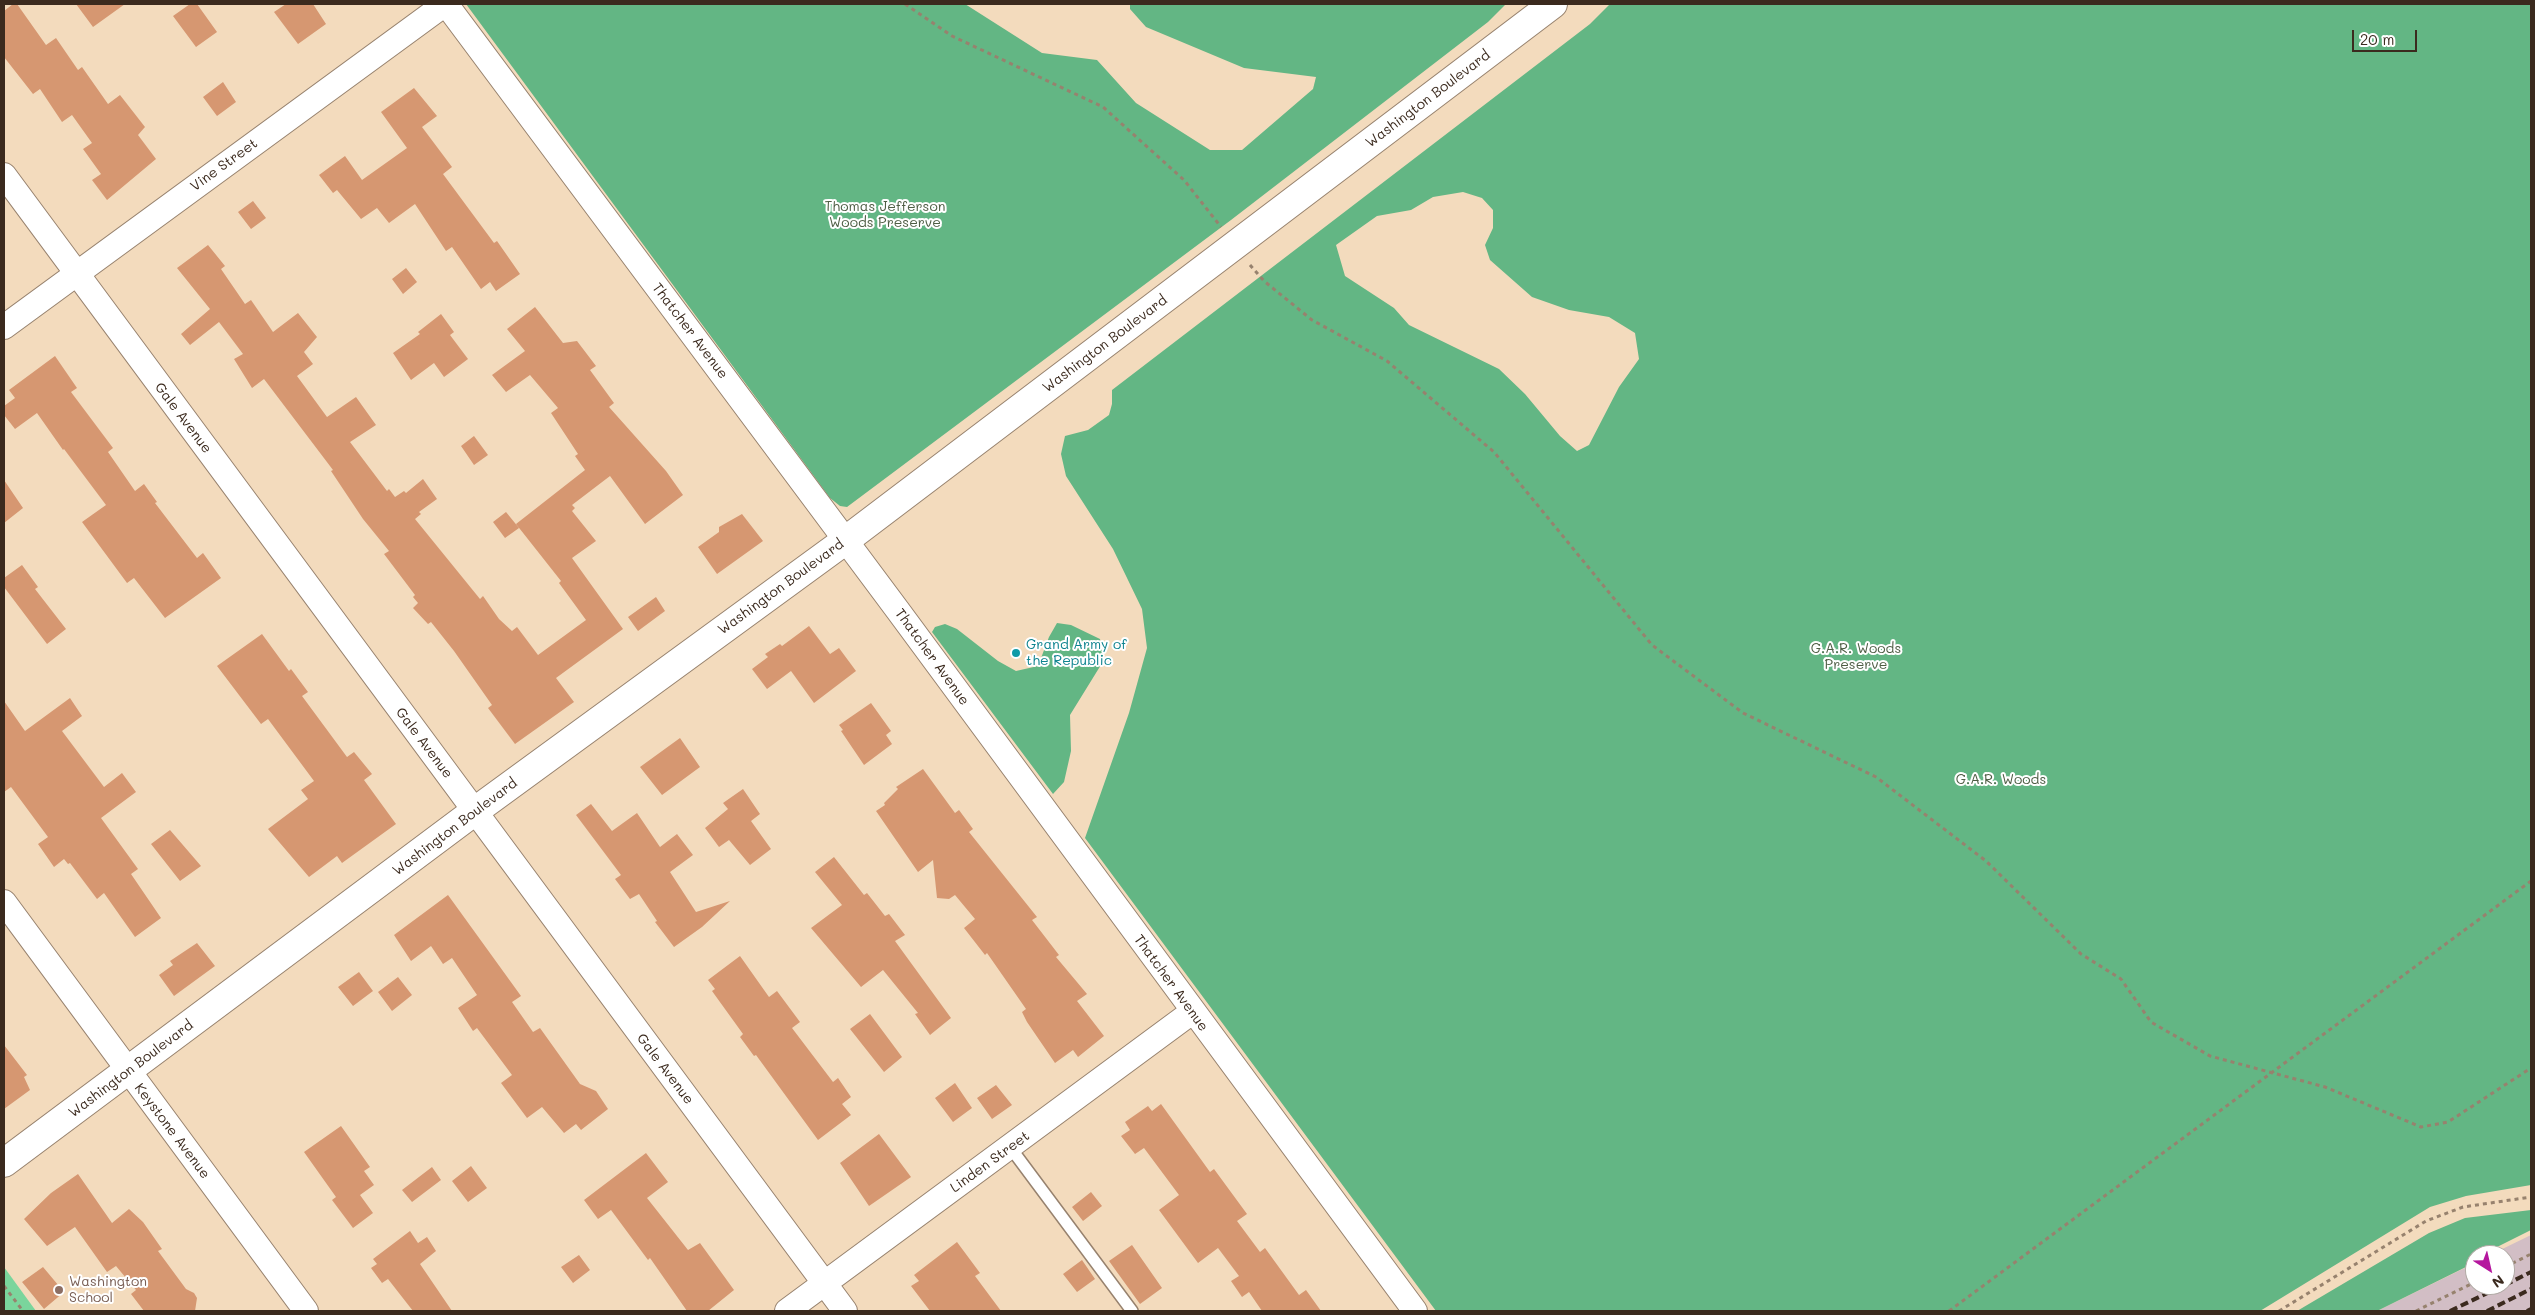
<!DOCTYPE html>
<html>
<head>
<meta charset="utf-8">
<style>
  body { margin:0 }
  #map { position:relative; width:2535px; height:1315px; overflow:hidden; background:#f3dbbd; font-family:Mali,sans-serif }
  canvas { display:block }
  .frame { position:absolute; inset:0; border:5px solid #3b2a1e; pointer-events:none }
  .north { position:absolute; left:2465px; top:1245px; width:50px; height:50px; box-sizing:border-box; background:#fff; border:1px solid #b1aaa5; border-radius:50%; rotate:145deg; font-size:14px; font-weight:700; line-height:20px; text-align:center; color:#3b2a1e }
  .north::after { content:''; display:block; margin:auto; width:18px; height:22px; background:#b5179e; clip-path:polygon(50% 0,100% 100%,50% 72%,0 100%) }
  .scale { position:absolute; left:2352px; top:30px; width:65px; height:22px; box-sizing:border-box; border:2px solid #3b2a1e; border-top:0; padding-left:6px; font-size:15px; line-height:18px; white-space:nowrap; color:#3b2a1e; -webkit-text-stroke:4px #fff; paint-order:stroke }
</style>
</head>
<body>
<div id="map">
<canvas width="2535" height="1315"></canvas>
<div class="frame"></div>
<div class="north">N</div>
<div class="scale">20 m</div>
</div>
<script>
const c = document.querySelector('canvas').getContext('2d');
c.lineJoin = 'round';
function fillPath(path, color) {
  c.fillStyle = color;
  c.fill(path, 'evenodd');
}
function toPath(rows) {
  const path = new Path2D();
  for (const r of rows) {
    path.moveTo(r[0], r[1]);
    for (let i = 2; i < r.length; i += 2) path.lineTo(r[i], r[i + 1]);
  }
  return path;
}
function trace(path, color, width, dash) {
  c.strokeStyle = color;
  c.lineWidth = width;
  c.lineCap = dash ? 'butt' : 'round';
  c.setLineDash(dash || []);
  c.stroke(path);
}
function write(font, color, halo, rows, align = 'center') {
  c.font = font + ' Mali,sans-serif';
  c.lineWidth = 4;
  c.setLineDash([]);
  c.textBaseline = 'middle';
  c.strokeStyle = halo;
  c.fillStyle = color;
  for (const [text, x, y, turn = 0] of rows) {
    c.save();
    c.translate(x, y);
    c.rotate((+turn || 0) * Math.PI / 180);
    c.textAlign = isNaN(turn) ? turn : align;
    if (halo) c.strokeText(text, 0, 0);
    c.fillText(text, 0, 0);
    c.restore();
  }
}
fillPath(toPath([
  [2531,1235,2531,1311,2377,1311,2475,1263,2475,1285,2505,1285,2505,1255,2490,1255]
]), '#d2bec5');
fillPath(toPath([
  [4,1267,36,1311,4,1311]
]), '#7ad59c');
fillPath(toPath([
  [466,4,965,4,1042,53,1097,60,1136,103,1210,150,1242,150,1313,89,1316,77,1244,68,1146,27,1130,9,1130,4,1506,4,1488,22,1231,220,847,507,840,506,830,498],
  [1610,4,2531,4,2531,1185,2466,1196,2430,1207,2260,1311,1436,1311,1085,838,1129,713,1147,648,1142,609,1113,549,1066,476,1061,454,1065,436,1088,430,1109,415,1112,404,1112,390,1590,24],
  [1463,192,1482,198,1493,210,1493,228,1485,245,1490,260,1532,297,1569,310,1609,317,1635,333,1639,359,1619,387,1589,445,1577,451,1560,436,1525,394,1499,369,1409,325,1394,308,1345,276,1336,245,1377,216,1411,210,1433,197],
  [1057,623,1071,625,1100,639,1104,660,1070,715,1071,751,1064,782,1053,794,932,632,935,627,945,624,957,629,998,661,1016,671,1038,666,1049,637],
  [2531,1210,2531,1230,2481,1255,2475,1255,2475,1258,2469,1261,2470,1265,2377,1311,2297,1311,2429,1233,2465,1218]
]), '#63b684');
fillPath(toPath([
  [13,4,17,4,46,45,56,38,78,70,82,67,108,104,120,95,145,127,138,135,156,159,107,200,92,180,101,174,83,149,92,143,72,115,62,122,40,89,33,94,4,57,4,11],
  [76,4,125,4,93,27],
  [190,4,197,4,217,32,196,47,173,16],
  [286,4,313,4,326,24,298,44,274,12],
  [223,82,236,102,217,116,203,97],
  [414,88,437,116,422,127,452,167,443,174,494,243,497,241,520,274,496,291,490,282,481,289,452,247,446,251,415,204,389,223,377,208,361,219,337,190,333,193,319,175,345,156,362,180,407,148,381,112],
  [253,201,266,218,251,229,238,212],
  [208,245,225,266,221,269,245,304,251,300,273,332,298,313,317,337,304,352,313,364,297,376,327,417,356,397,376,425,350,442,387,491,389,489,395,497,404,491,406,493,423,479,437,499,419,512,421,514,415,519,480,599,483,596,499,619,512,631,517,627,538,655,586,620,559,583,561,581,516,524,585,470,575,456,578,454,551,413,558,408,530,375,506,392,492,375,525,351,507,329,535,307,563,343,577,341,596,366,590,370,614,403,609,407,666,471,683,495,645,524,610,476,572,505,575,508,572,511,596,541,572,558,623,629,556,678,574,702,515,744,488,708,492,705,454,651,431,622,428,624,413,608,418,603,413,597,415,595,384,554,389,551,363,519,331,471,333,470,264,379,252,388,234,359,243,354,219,322,190,345,181,334,210,309,177,268],
  [406,268,417,282,403,294,392,279],
  [441,314,454,332,450,335,468,359,444,377,434,363,411,380,393,353,420,334,418,332],
  [55,356,77,388,71,392,113,448,108,452,135,491,144,484,157,502,155,503,197,558,203,553,221,578,165,618,134,578,127,583,82,522,106,505,64,449,63,450,37,413,15,429,4,415,4,406,15,398,9,390],
  [474,436,488,455,474,465,461,446],
  [4,480,23,508,4,523],
  [506,512,519,528,505,538,493,522],
  [742,514,763,541,717,574,698,547,719,532,719,527],
  [22,565,38,587,35,589,66,629,47,644,4,587,4,578],
  [656,597,665,611,638,631,628,617],
  [809,626,830,654,839,648,856,671,814,703,791,671,767,689,752,669,768,657,765,654,780,644,782,646],
  [262,634,289,671,291,669,308,692,302,696,347,757,354,752,372,774,364,780,396,824,342,863,337,856,309,877,268,829,308,799,301,790,314,781,268,719,261,724,217,666],
  [70,698,82,716,62,731,104,787,122,773,136,792,101,818,138,869,131,874,161,918,135,937,104,893,97,899,70,863,68,864,64,859,54,867,38,844,48,837,11,787,4,792,4,701,25,731],
  [871,703,891,731,886,735,892,744,864,765,841,731,843,730,839,725],
  [680,738,700,767,662,795,640,767],
  [923,769,955,813,959,810,973,829,969,832,1037,917,1032,920,1059,955,1056,957,1087,994,1077,1001,1104,1036,1078,1057,1073,1050,1055,1063,1027,1022,1022,1012,1026,1009,987,953,985,955,964,928,975,919,955,895,949,899,937,898,933,860,918,872,876,811,885,805,884,803,898,789,896,787],
  [743,789,760,814,751,821,771,849,750,865,729,840,719,847,705,828,728,809,723,803],
  [591,804,612,831,637,813,660,847,677,834,693,855,670,872,696,912,730,901,702,927,674,947,655,922,657,921,639,894,630,899,615,879,621,875,576,815],
  [170,830,201,866,180,881,151,844],
  [834,857,864,895,867,893,885,916,889,914,905,935,895,941,951,1018,930,1035,915,1014,918,1013,883,970,861,987,811,928,842,905,815,872],
  [448,895,521,996,512,1002,533,1032,540,1028,580,1084,596,1091,608,1109,581,1130,576,1124,564,1133,542,1107,527,1118,501,1083,512,1075,477,1028,473,1031,458,1008,477,995,452,958,443,964,431,946,411,961,394,935],
  [197,943,215,966,174,996,159,975,173,965,170,961],
  [740,956,769,997,777,991,800,1022,792,1028,833,1082,838,1078,851,1097,842,1104,851,1115,818,1140,756,1055,754,1056,740,1037,743,1034,712,991,715,989,708,980],
  [359,972,373,991,353,1006,338,987],
  [398,977,412,995,392,1011,378,992],
  [870,1014,902,1057,884,1072,850,1029],
  [4,1045,27,1075,24,1077,30,1090,4,1109],
  [955,1083,972,1108,953,1122,935,1098],
  [996,1085,1012,1105,992,1119,977,1098],
  [1161,1104,1210,1172,1214,1169,1247,1214,1237,1221,1260,1252,1265,1248,1299,1295,1306,1290,1321,1311,1262,1311,1249,1292,1242,1297,1231,1281,1239,1276,1218,1248,1198,1263,1159,1210,1179,1195,1144,1148,1135,1154,1121,1136,1130,1130,1125,1122,1148,1106,1152,1111],
  [341,1126,370,1167,364,1171,374,1185,360,1195,373,1213,353,1228,332,1200,336,1197,304,1152],
  [879,1134,911,1177,869,1206,840,1163],
  [646,1153,668,1182,647,1198,688,1250,700,1243,734,1290,708,1311,687,1311,650,1258,648,1260,611,1210,598,1219,584,1200],
  [471,1166,487,1188,468,1202,452,1181],
  [432,1167,441,1180,412,1202,402,1190],
  [78,1174,112,1223,129,1209,143,1222,162,1249,158,1251,186,1289,194,1293,197,1298,195,1311,144,1311,131,1294,136,1290,116,1266,107,1272,75,1227,47,1246,24,1219,51,1193],
  [1091,1192,1102,1206,1083,1221,1072,1207],
  [410,1231,418,1243,427,1237,436,1251,420,1264,452,1311,413,1311,388,1279,382,1283,371,1268,377,1264,373,1259],
  [957,1242,980,1273,975,1276,1001,1311,930,1311,911,1286,919,1281,914,1275],
  [1132,1245,1162,1288,1140,1304,1109,1261],
  [579,1255,590,1270,573,1283,561,1267],
  [1082,1260,1095,1279,1077,1292,1063,1274],
  [43,1267,64,1292,44,1309,22,1282]
]), '#d69771');
const lane = toPath([
  [1010,1147,1132,1311]
]);
const street = toPath([
  [446,4,899,612,1415,1311],
  [4,175,845,1311],
  [4,327,445,4],
  [4,902,306,1311],
  [787,1311,1192,1012]
]);
const secondary = toPath([
  [4,1163,475,811,846,540,1553,4]
]);
trace(lane, '#97826e', 14);
trace(street, '#97826e', 26);
trace(secondary, '#97826e', 30);
trace(toPath([
  [905,4,952,36,1103,107,1184,180,1221,227],
  [1250,265,1264,281,1312,320,1387,361,1494,452,1652,645,1743,713,1876,777,1986,861,2081,954,2121,979,2151,1022,2210,1056,2325,1087,2421,1127,2448,1122,2531,1068],
  [2505,1267,2531,1254],
  [4,1286,23,1311],
  [1949,1311,2531,881],
  [2279,1311,2426,1221,2463,1207,2531,1197],
  [2416,1311,2475,1282]
]), '#97826e', 3, [4, 4]);
trace(lane, '#fff', 11);
trace(street, '#fff', 24);
trace(secondary, '#fff', 28);
trace(toPath([
  [2505,1285,2531,1272],
  [2450,1311,2504,1285],
  [2487,1311,2531,1289],
  [2527,1311,2531,1309]
]), '#3b2a1e', 4, [8, 4]);
for (const [x, y, r, color] of [
  [1016,653,5,"#0f9aa8"],
  [59,1290,5,"#8d6e63"]
]) {
  const dot = new Path2D();
  dot.arc(x, y, r, 0, 2 * Math.PI);
  c.fillStyle = color;
  c.fill(dot);
  trace(dot, '#fff', 2);
}
write('14px', '#3b2a1e', '#fff', [
  ["Washington Boulevard",1428,99,-37],
  ["Vine Street",224,165,-36],
  ["Thatcher Avenue",690,331,53],
  ["Washington Boulevard",1105,344,-37],
  ["Gale Avenue",183,418,53],
  ["Washington Boulevard",781,587,-36],
  ["Thatcher Avenue",932,657,54],
  ["Gale Avenue",424,743,53],
  ["Washington Boulevard",455,827,-37],
  ["Thatcher Avenue",1171,983,54],
  ["Washington Boulevard",131,1069,-37],
  ["Gale Avenue",665,1069,53],
  ["Keystone Avenue",172,1131,53],
  ["Linden Street",990,1162,-36]
]);
write('14px', '#4e5d44', '#fff', [
  ["Thomas Jefferson",885,207],
  ["Woods Preserve",885,223],
  ["G.A.R. Woods",1856,649],
  ["Preserve",1856,665],
  ["G.A.R. Woods",2001,780]
]);
write('14px', '#0d838f', '#fff', [
  ["Grand Army of",1026,645],
  ["the Republic",1026,661]
], 'left');
write('14px', '#785e54', '#fff', [
  ["Washington",69,1282],
  ["School",69,1298]
], 'left');
</script>
</body>
</html>
